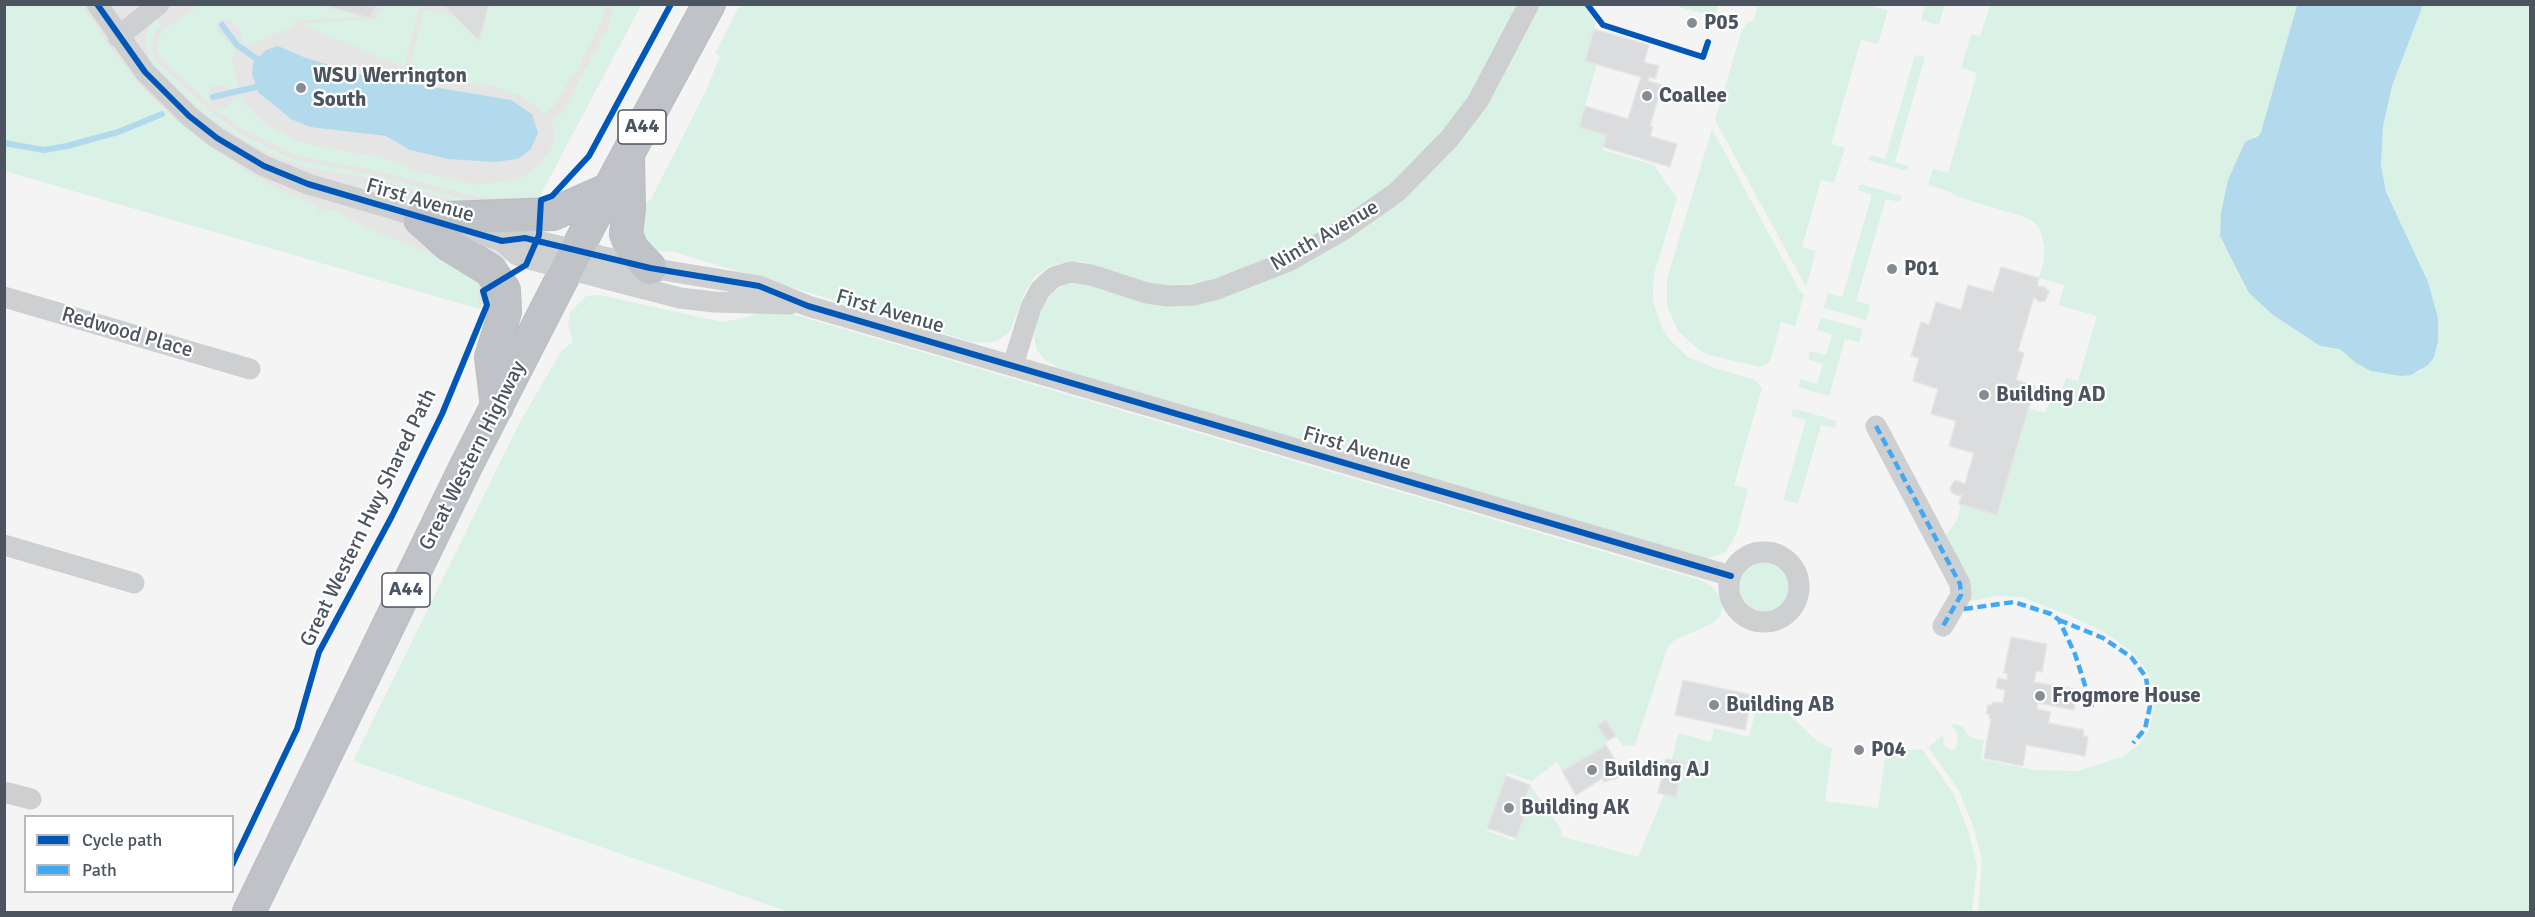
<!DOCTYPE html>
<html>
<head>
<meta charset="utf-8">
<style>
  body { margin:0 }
  #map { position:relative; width:2535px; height:917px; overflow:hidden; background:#f4f4f4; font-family:Signika,sans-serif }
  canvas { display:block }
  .frame { position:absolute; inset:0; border:6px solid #4b545f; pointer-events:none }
  .legend { position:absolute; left:24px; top:815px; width:210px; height:78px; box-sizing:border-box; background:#fff; border:2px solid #b7bbbf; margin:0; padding:8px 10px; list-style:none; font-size:18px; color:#4b545f }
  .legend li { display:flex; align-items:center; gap:12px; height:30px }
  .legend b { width:30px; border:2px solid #b7bbbf }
</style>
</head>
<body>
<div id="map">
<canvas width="2535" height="917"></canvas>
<div class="frame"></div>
<ul class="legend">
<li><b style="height:8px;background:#0057b8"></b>Cycle path</li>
<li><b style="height:8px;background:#3fa9f5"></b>Path</li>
</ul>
</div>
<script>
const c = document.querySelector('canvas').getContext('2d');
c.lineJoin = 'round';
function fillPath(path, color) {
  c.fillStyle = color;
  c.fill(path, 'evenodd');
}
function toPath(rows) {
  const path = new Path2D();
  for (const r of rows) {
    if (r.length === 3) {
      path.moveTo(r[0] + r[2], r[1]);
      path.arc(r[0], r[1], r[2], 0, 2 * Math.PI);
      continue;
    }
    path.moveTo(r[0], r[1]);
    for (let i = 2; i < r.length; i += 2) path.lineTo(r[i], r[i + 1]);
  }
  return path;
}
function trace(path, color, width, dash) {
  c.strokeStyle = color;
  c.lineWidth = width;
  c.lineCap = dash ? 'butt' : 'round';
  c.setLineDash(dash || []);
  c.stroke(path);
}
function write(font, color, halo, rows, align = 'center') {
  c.font = font + ' Signika,sans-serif';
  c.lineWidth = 4.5;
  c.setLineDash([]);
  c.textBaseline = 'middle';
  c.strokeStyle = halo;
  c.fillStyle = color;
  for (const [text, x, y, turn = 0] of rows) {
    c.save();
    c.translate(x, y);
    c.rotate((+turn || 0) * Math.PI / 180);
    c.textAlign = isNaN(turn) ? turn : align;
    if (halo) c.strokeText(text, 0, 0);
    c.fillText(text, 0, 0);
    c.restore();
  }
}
fillPath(toPath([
  [4,5,641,5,480,309,5,171]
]), '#e6e5e5');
fillPath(toPath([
  [4,5,83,5,108,45,145,91,166,111,204,143,251,174,283,192,313,204,320,212,330,209,335,211,369,229,438,256,485,284,477,288,480,309,5,171],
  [200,5,317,5,363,17,296,20,294,25,247,46,243,43,239,29,229,20,222,20,217,24,217,30,236,50,232,61,238,87,230,89,222,85,211,87,208,94,210,102,215,107,227,108,234,98,241,96,245,104,265,124,297,141,342,151,383,157,413,170,477,185,520,179,541,163,552,147,555,131,551,120,560,115,608,27,613,5,641,5,539,197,516,199,472,196,382,172,298,156,240,128,216,109,163,61,157,52,157,40,164,29],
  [384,5,408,5,419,7,404,67,300,24,376,19],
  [489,5,605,5,602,21,583,57,579,70,571,77,554,107,545,114,522,96,493,86,468,83,409,69,424,9,454,16,480,42],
  [740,5,1518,5,1475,87,1443,132,1391,184,1353,212,1273,258,1203,282,1166,286,1139,281,1080,261,1049,266,1034,277,1024,294,1010,331,997,341,985,343,972,342,671,251,665,252,648,248,636,220,644,204,651,199,705,93,720,56,715,53],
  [1539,5,1583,5,1596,21,1585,60,1597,64,1579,127,1606,135,1602,150,1654,165,1677,198,1655,271,1653,287,1653,301,1662,328,1670,340,1688,357,1715,368,1755,380,1762,388,1734,485,1748,489,1737,532,1726,552,1709,558,1697,556,1061,369,1045,360,1037,350,1034,338,1036,323,1044,304,1053,293,1065,284,1079,283,1194,303,1423,179,1466,133],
  [1672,5,1719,5,1716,13,1723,19],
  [1874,5,1874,7,1888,10,1878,44,1861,40,1831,144,1845,148,1834,183,1821,180,1802,247,1816,251,1806,287,1715,120,1742,30,1748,22,1753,21,1757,8,1754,5],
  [1925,5,1945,5,1939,25,1921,20],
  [1990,5,2297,5,2261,132,2254,137,2228,180,2220,227,2223,244,2232,256,2249,293,2273,315,2320,346,2340,349,2371,371,2400,376,2419,372,2434,357,2386,192,2381,165,2383,127,2392,86,2423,5,2530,5,2530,912,1978,912,1982,861,1974,828,1959,791,1928,747,1943,735,1944,745,1951,750,1955,749,1958,740,1956,731,1951,725,1955,724,1963,726,1967,734,1973,738,1984,740,1981,759,2034,770,2078,771,2124,756,2140,744,2150,729,2154,704,2153,685,2146,669,2130,650,2104,632,2071,616,2021,597,1997,596,1966,602,1945,536,1957,520,1961,504,1997,515,2028,408,2045,413,2050,401,2058,403,2066,378,2078,381,2097,316,2059,305,2064,285,2039,278,2044,260,2044,246,2040,229,2035,223,2028,218,1955,196,1951,192,1928,185,1933,169,1948,173,1977,73,1961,68,1971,34,1980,36],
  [156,19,161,25,154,35,151,46,157,62,216,116,242,135,291,159,378,176,471,201,488,203,475,206,383,181,307,167,270,154,252,145,208,117,153,64,146,48,146,37,149,27],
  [1915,55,1925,57,1895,162,1908,166,1907,171,1868,160,1870,155,1885,159],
  [1712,129,1801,293,1804,294,1795,326,1781,322,1770,362,1760,367,1709,355,1699,350,1678,331,1667,306,1667,279],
  [1860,184,1902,196,1900,202,1886,199,1856,301,1870,305,1866,320,1824,308,1828,293,1842,297,1872,195,1858,190],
  [600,295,722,322,745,318,765,310,785,312,1700,580,1711,586,1719,595,1723,606,1720,616,1713,623,1673,641,1667,649,1635,745,1623,746,1606,720,1598,725,1607,741,1606,745,1562,771,1557,762,1532,781,1507,773,1487,831,1515,841,1527,809,1522,807,1530,785,1562,831,1561,836,1638,857,1664,795,1676,797,1683,763,1672,760,1678,733,1711,742,1714,728,1749,737,1759,696,1784,709,1818,742,1832,748,1825,801,1878,808,1886,752,1922,749,1953,793,1969,833,1977,866,1972,912,789,912,353,761,520,422,562,350,573,342,568,325,570,312,586,296],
  [1821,317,1863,329,1859,342,1845,339,1829,396,1798,387,1801,379,1817,384,1823,364,1808,359,1810,351,1826,355,1832,335,1817,330],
  [1793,408,1837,421,1835,428,1821,425,1798,504,1783,500,1806,420,1791,416],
  [1765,587,25]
]), '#daf1e5');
fillPath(toPath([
  [605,5,613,5,608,27,560,115,551,120,545,114,554,107,571,77,579,70,583,57,602,21]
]), '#e6e5e1');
fillPath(toPath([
  [2297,5,2423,5,2392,86,2383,127,2381,165,2386,192,2428,282,2438,318,2438,341,2434,357,2428,365,2411,375,2400,376,2371,371,2356,363,2340,349,2320,346,2273,315,2249,293,2220,236,2221,213,2228,180,2245,142,2258,136,2261,132],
  [278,46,306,58,362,75,511,100,532,114,538,133,531,149,518,159,494,162,448,159,410,150,386,136,310,127,291,119,258,92,252,74,253,63,266,50]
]), '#b2daec');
trace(toPath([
  [222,25,237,45,257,59],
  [213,97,256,87],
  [4,143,44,150,67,146,118,132,162,114]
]), '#b2daec', 6);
const building = toPath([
  [317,4,377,4,370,18,317,4],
  [442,4,489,4,479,41,442,4],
  [1594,29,1649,45,1644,62,1659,66,1655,79,1649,77,1648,81,1662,85,1650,126,1653,127,1650,136,1677,144,1670,167,1603,147,1606,135,1579,127,1585,106,1628,119,1641,77,1585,61,1594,29],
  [2001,267,2039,278,2037,286,2045,287,2049,292,2045,301,2039,302,2034,297,2018,351,2024,353,2016,380,2035,386,1997,515,1959,504,1962,494,1959,496,1952,493,1950,488,1955,480,1965,484,1974,453,1949,446,1956,421,1931,414,1938,389,1913,381,1919,358,1911,356,1921,322,1929,325,1936,302,1961,310,1968,285,1993,292,2001,267],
  [2011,637,2047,644,2042,672,2036,671,2034,682,2078,690,2074,710,2038,703,2037,709,2051,712,2048,723,2084,730,2083,736,2088,737,2085,756,2026,745,2023,766,1984,758,1991,719,1989,718,1990,714,1986,714,1988,705,1992,705,1993,702,2003,703,2005,690,1996,688,1998,678,2007,680,2008,674,2004,673,2011,637],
  [1683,680,1752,695,1745,730,1675,715,1683,680],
  [1606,720,1616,736,1607,741,1597,725,1606,720],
  [1606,745,1620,768,1622,777,1603,782,1603,778,1576,795,1562,771,1606,745],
  [1666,759,1683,762,1676,797,1658,793,1666,759],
  [1506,776,1530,785,1522,807,1527,809,1516,838,1487,828,1506,776]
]);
fillPath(building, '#dbdcde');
trace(building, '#e5e5e6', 1.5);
const highway = toPath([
  [628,156,629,208,626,234,632,249,650,268],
  [420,219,449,245,490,270,504,290,505,312,491,357,497,407],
  [420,219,553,214,609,189],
  [249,912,467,464,590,224,709,4]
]);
trace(highway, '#b9bdc2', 34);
trace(toPath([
  [97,4,145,72,189,116,217,138,264,166,308,184,502,241,525,238,650,268,759,286,808,306,1731,576],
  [118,37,159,4],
  [502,241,517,255,529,259,680,298,714,302,790,304],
  [4,297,250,369],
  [1013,365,1031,307,1040,290,1054,277,1071,272,1091,275,1147,293,1168,296,1193,295,1217,289,1289,261,1343,230,1397,192,1449,139,1478,101,1529,4],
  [1876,426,1960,584,1961,595,1943,626],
  [4,545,134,583],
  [1764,587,35],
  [4,792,31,799]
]), '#cecfd1', 21);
trace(highway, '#bfc3c8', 32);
trace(toPath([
  [1876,426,1960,584,1961,595,1943,626],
  [1964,609,2014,602,2051,614,2059,620,2075,654,2092,707],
  [2059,620,2103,638,2131,657,2146,677,2150,706,2145,729,2133,743]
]), '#3fa9f5', 4.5, [9, 4.5]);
trace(toPath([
  [97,4,145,72,189,116,217,138,264,166,308,184,502,241,525,238,650,268,759,286,808,306,1731,576],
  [1587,4,1603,25,1703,57,1708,42],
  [232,865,297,729,319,652,392,516,442,414,487,305,483,291,526,265,539,235,541,200,552,196,589,156,671,4]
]), '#0057b8', 6);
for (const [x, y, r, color] of [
  [1692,23,6,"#868c93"],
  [301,88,6,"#868c93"],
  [1647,96,6,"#868c93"],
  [1892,269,6,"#868c93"],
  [1984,395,6,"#868c93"],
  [2040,696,6,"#868c93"],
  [1714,705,6,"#868c93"],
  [1859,750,6,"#868c93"],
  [1592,770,6,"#868c93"],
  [1509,808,6,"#868c93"]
]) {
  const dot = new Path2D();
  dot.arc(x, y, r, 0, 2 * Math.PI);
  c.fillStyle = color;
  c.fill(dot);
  trace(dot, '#fff', 2);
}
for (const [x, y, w] of [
  [642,127,48],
  [406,590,48]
]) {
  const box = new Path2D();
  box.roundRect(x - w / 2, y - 17, w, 34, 4.5);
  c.fillStyle = '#fff';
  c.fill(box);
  trace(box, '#4b545f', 1.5);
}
write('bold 20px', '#4b545f', null, [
  ["A44",642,127],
  ["A44",406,590]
]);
write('bold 21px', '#4b545f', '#fff', [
  ["P05",1704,23],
  ["WSU Werrington",313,76],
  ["South",313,100],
  ["Coallee",1659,96],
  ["P01",1904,269],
  ["Building AD",1996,395],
  ["Frogmore House",2052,696],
  ["Building AB",1726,705],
  ["P04",1871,750],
  ["Building AJ",1604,770],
  ["Building AK",1521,808]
], 'left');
write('21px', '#4b545f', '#fff', [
  ["First Avenue",420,201,16],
  ["Ninth Avenue",1325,236,-30],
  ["First Avenue",890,312,16],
  ["Redwood Place",127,333,16],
  ["First Avenue",1357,449,16],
  ["Great Western Highway",473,456,-63],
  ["Great Western Hwy Shared Path",369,518,-64]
]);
</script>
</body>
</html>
